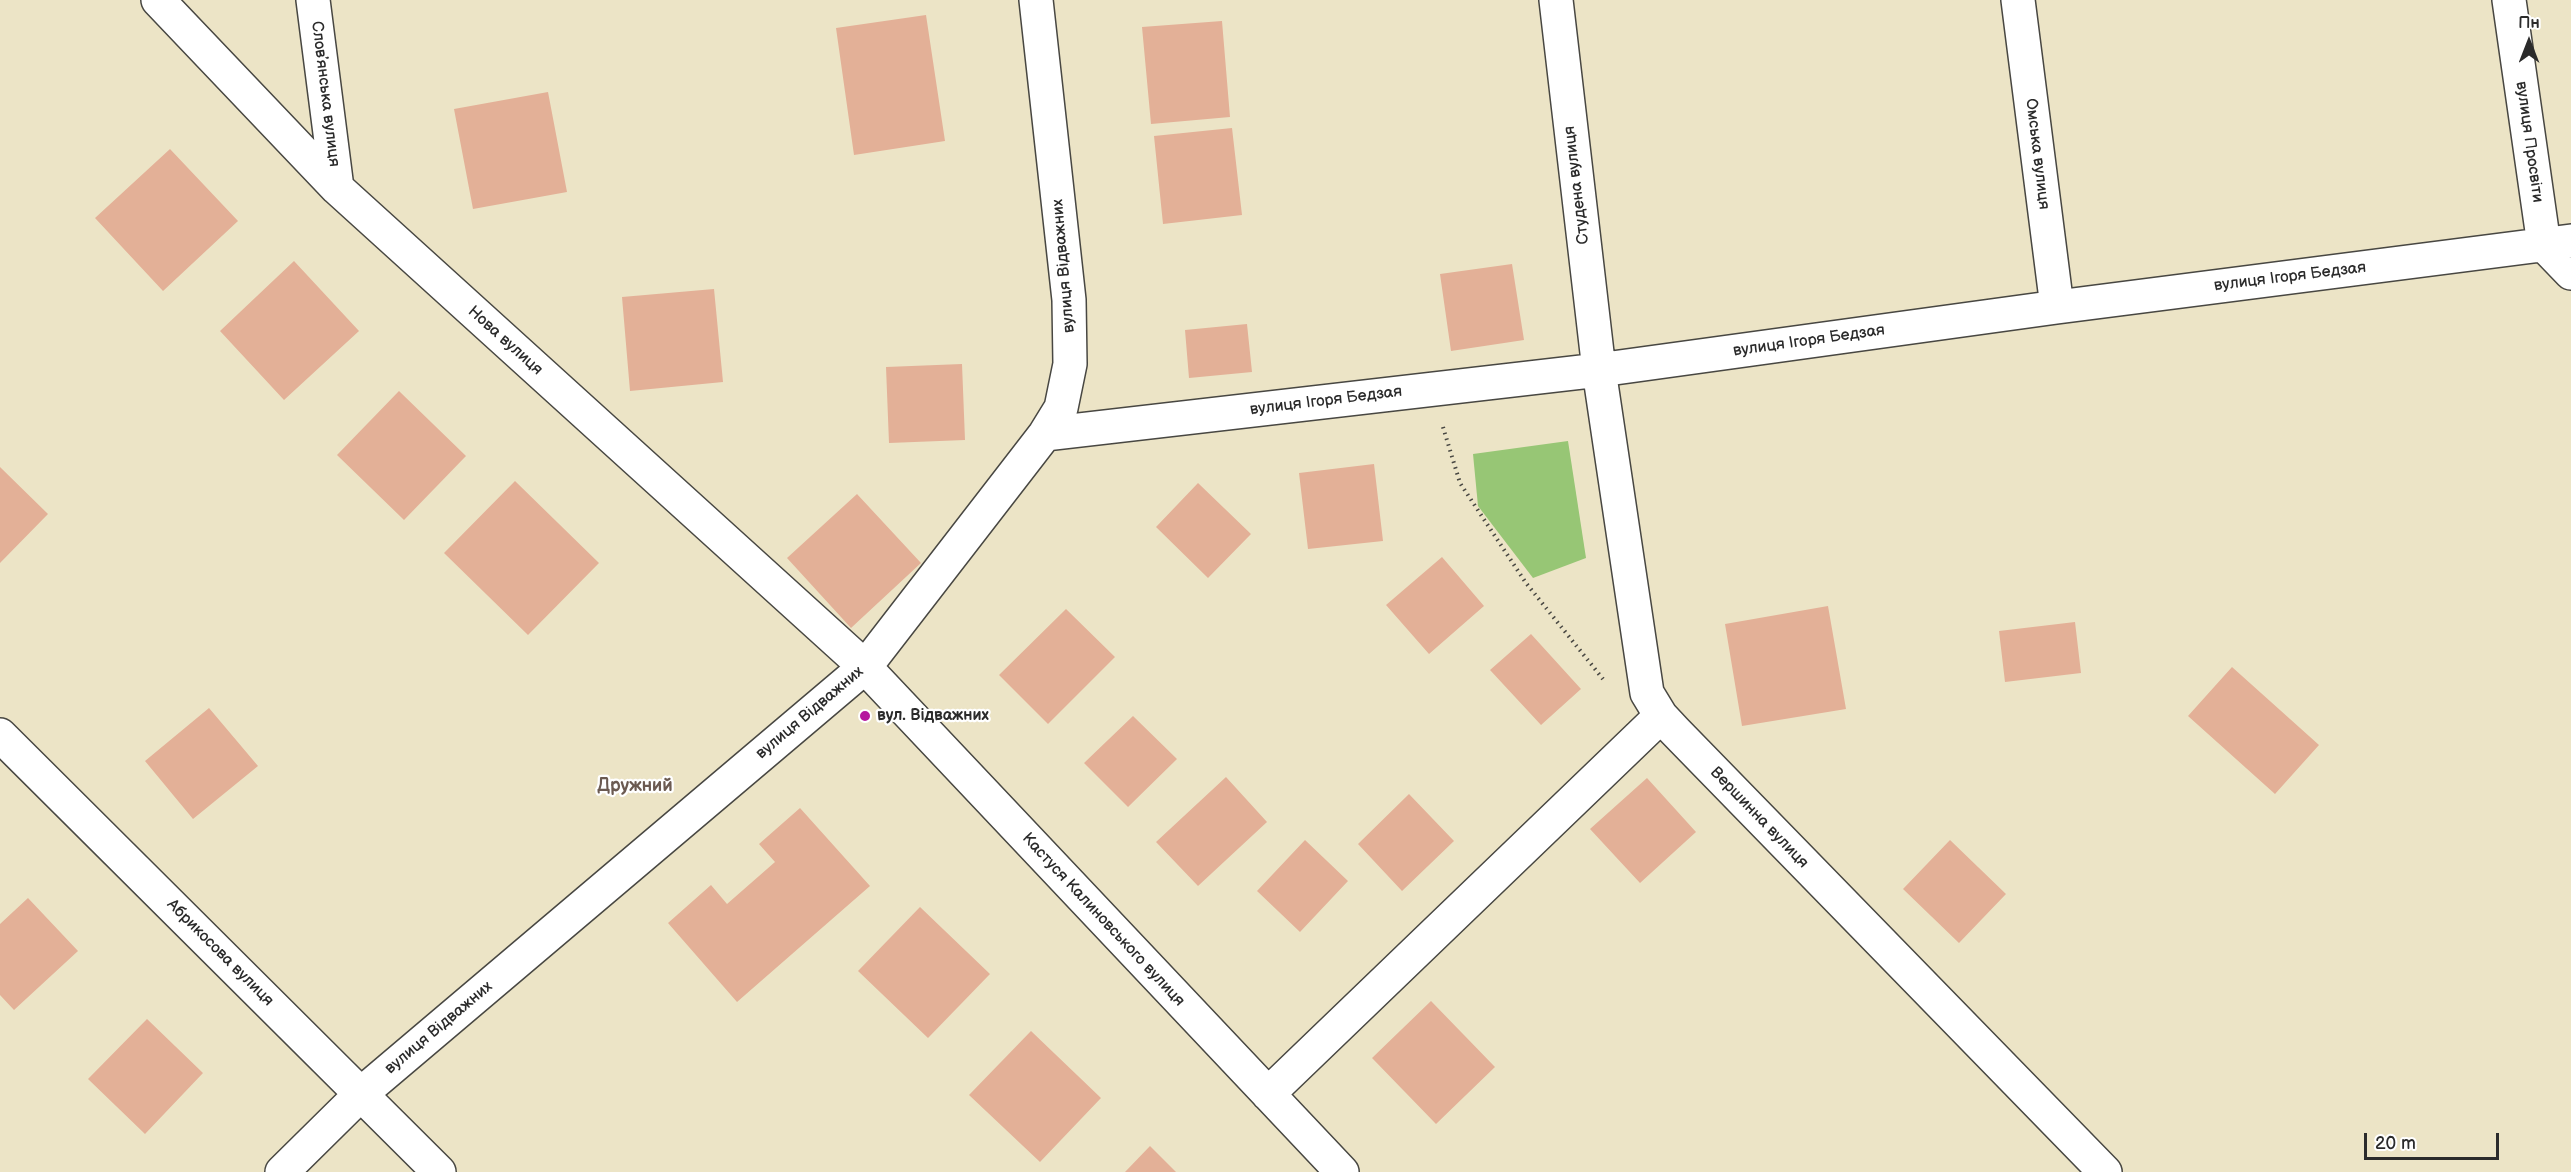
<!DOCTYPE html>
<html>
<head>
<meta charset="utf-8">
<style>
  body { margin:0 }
  #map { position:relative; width:2571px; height:1172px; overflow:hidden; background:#ece4c6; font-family:"Balsamiq Sans",sans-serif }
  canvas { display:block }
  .north { position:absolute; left:2499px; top:12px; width:60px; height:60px; -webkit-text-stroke:4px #fff; paint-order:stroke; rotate:0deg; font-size:16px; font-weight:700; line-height:24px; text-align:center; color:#2b2b2b }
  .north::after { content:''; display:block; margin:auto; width:21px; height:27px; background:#2b2b2b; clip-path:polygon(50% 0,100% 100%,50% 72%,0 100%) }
  .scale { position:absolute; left:2364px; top:1133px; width:135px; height:27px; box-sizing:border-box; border:3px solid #2b2b2b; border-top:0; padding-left:8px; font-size:18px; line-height:21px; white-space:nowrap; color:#2b2b2b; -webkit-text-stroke:4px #fff; paint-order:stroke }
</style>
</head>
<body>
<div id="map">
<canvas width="2571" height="1172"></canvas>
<div class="north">Пн</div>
<div class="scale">20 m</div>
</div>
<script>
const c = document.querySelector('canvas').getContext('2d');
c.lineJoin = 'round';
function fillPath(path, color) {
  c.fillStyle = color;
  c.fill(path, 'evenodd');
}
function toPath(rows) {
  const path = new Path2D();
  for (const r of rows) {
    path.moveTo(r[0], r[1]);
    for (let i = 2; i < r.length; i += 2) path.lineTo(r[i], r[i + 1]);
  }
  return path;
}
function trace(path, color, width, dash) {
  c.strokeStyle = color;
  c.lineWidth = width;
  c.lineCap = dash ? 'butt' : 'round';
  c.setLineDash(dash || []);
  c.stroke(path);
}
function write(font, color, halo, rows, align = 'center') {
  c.font = font + ' "Balsamiq Sans",sans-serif';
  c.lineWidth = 4.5;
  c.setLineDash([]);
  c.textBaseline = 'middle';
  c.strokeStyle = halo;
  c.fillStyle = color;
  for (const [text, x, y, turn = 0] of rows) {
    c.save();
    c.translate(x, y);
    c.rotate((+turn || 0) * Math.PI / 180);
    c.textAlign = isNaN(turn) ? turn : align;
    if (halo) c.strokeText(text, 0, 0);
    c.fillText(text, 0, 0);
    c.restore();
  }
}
fillPath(toPath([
  [1568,441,1586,558,1533,578,1478,506,1473,454]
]), '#97c675');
fillPath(toPath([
  [926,15,945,141,854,155,836,28],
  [1222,21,1230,117,1151,124,1142,27],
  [548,92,567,192,473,209,454,109],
  [1232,128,1242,215,1163,224,1154,136],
  [170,149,238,221,163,291,95,218],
  [294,261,359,331,284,400,220,331],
  [1512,264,1524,340,1451,351,1440,274],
  [714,289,723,382,630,391,622,297],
  [1247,324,1252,372,1189,378,1185,330],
  [962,364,965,440,889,443,886,367],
  [399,391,466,456,404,520,337,455],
  [1374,464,1383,541,1308,549,1299,473],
  [0,467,48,514,0,563],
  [515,481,599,563,528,635,444,553],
  [1198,483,1251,534,1208,578,1156,527],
  [857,494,921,563,851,628,787,558],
  [1442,557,1484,606,1429,654,1386,605],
  [1828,606,1846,709,1742,726,1725,624],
  [1066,609,1115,657,1048,724,999,675],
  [2075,622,2081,673,2005,682,1999,631],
  [1531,634,1581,689,1541,725,1490,670],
  [2232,667,2319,745,2275,794,2188,716],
  [209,708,258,766,193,819,145,761],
  [1133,716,1177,759,1128,807,1084,763],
  [1226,777,1267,822,1198,886,1156,842],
  [1647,778,1696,832,1640,883,1590,829],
  [1409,794,1454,841,1402,891,1358,844],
  [800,808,870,886,737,1002,668,923,711,885,727,904,775,862,759,844],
  [1305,840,1348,881,1300,932,1257,891],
  [1950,840,2006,894,1959,943,1903,889],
  [28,898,78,951,14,1010,0,995,0,924],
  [920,907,990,974,928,1038,858,971],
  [1431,1001,1495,1067,1436,1124,1372,1058],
  [147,1019,203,1073,145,1134,88,1079],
  [1031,1031,1101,1098,1040,1162,969,1095],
  [1150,1146,1176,1172,1125,1172]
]), '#e3b097');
const minor = toPath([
  [158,0,337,188,863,665,1342,1172],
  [313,0,337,188],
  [1556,0,1599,370,1647,693,1661,716,1675,731,2105,1172],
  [2018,0,2057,307],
  [2509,0,2544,245,2571,273],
  [1045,434,1599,370,2057,307,2571,241],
  [0,735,439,1172],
  [1268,1094,1661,716],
  [282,1172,362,1093,865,667,1045,434,1061,408,1070,364,1069,300,1036,0]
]);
trace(minor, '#484742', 36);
trace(toPath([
  [1443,427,1460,483,1526,583,1603,679]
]), '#484742', 4, [1.5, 4.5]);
trace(minor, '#fff', 33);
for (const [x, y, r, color] of [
  [865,716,6,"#b5179e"]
]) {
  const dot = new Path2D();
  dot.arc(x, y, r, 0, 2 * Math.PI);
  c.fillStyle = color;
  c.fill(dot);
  trace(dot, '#fff', 2);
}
write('16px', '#2b2b2b', '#fff', [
  ["Словʼянська вулиця",325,94,83],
  ["вулиця Просвіти",2529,142,82],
  ["Омська вулиця",2037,154,83],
  ["Студена вулиця",1577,185,-97],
  ["вулиця Відважних",1064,266,-95],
  ["вулиця Ігоря Бедзая",2290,277,-7],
  ["Нова вулиця",505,341,42],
  ["вулиця Ігоря Бедзая",1809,341,-8],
  ["вулиця Ігоря Бедзая",1326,401,-7],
  ["вулиця Відважних",810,713,-40],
  ["Вершинна вулиця",1759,818,46],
  ["Кастуся Калиновського вулиця",1103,920,47],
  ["Абрикосова вулиця",220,953,45],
  ["вулиця Відважних",439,1028,-40]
]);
write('bold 16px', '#2b2b2b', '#fff', [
  ["вул. Відважних",877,716]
], 'left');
write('bold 18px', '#6b5a51', '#fff', [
  ["Дружний",635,786]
]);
</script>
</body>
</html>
